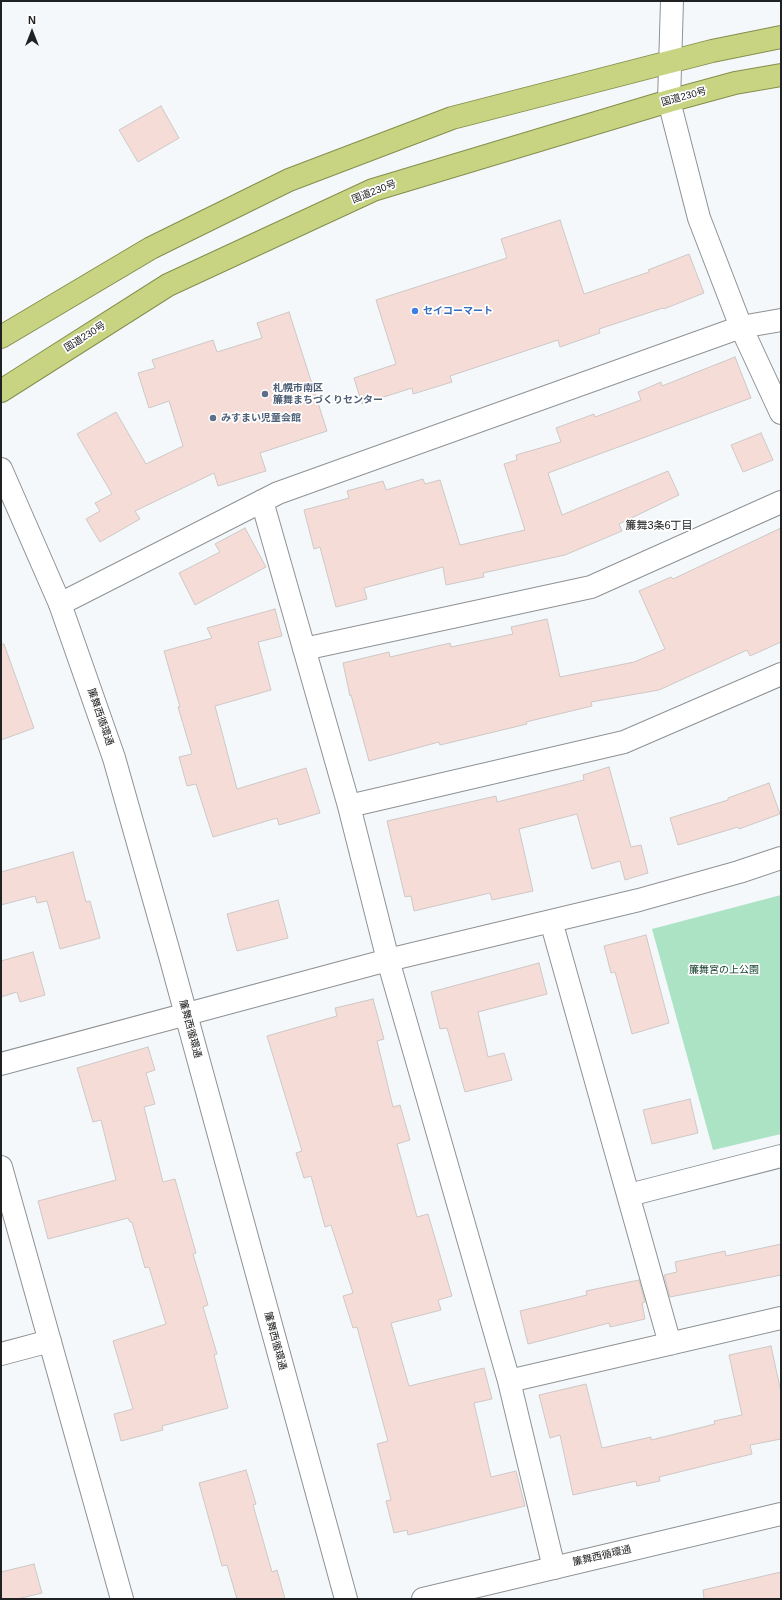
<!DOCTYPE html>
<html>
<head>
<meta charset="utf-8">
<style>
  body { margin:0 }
  #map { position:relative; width:782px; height:1600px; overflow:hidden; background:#f4f8fb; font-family:Helvetica,sans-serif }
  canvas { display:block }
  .frame { position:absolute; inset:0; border:2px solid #202122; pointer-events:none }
  .north { position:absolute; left:12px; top:12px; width:40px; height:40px; -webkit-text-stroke:3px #fff; paint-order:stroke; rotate:0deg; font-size:11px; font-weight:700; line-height:16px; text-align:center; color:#202122 }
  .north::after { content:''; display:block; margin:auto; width:14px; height:18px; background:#202122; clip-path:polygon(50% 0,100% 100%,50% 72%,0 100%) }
</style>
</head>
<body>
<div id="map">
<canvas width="782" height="1600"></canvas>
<div class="frame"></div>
<div class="north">N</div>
</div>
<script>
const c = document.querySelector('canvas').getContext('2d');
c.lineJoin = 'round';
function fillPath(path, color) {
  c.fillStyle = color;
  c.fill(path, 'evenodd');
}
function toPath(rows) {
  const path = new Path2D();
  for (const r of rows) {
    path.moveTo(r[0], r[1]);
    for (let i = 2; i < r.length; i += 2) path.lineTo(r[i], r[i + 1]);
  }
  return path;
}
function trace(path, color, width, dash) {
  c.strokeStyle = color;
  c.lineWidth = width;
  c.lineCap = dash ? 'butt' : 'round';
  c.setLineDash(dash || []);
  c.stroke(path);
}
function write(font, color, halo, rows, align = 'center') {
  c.font = font + ' Helvetica,"Noto Sans JP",sans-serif';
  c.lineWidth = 3.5;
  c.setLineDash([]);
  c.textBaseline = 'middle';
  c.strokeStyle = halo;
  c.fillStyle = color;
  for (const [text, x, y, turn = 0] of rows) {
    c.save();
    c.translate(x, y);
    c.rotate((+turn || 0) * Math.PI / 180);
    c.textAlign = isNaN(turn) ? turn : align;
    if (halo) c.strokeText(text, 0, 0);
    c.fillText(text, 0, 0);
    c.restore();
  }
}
fillPath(toPath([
  [781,895,781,1134,713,1150,652,929]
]), '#ade3c5');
const building = toPath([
  [161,106,179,138,138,162,119,130,161,106],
  [560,220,584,294,649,272,648,270,689,254,704,293,664,309,663,308,599,329,600,333,560,347,558,340,450,376,452,382,413,394,412,388,362,404,354,378,396,364,376,300,507,258,501,239,560,220],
  [289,312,327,431,260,453,266,471,218,486,214,473,135,511,140,519,100,542,86,519,100,511,95,503,112,494,77,434,116,412,146,464,183,446,169,401,149,408,138,373,155,368,152,360,213,340,217,352,262,338,257,323,289,312],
  [735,357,751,398,548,473,562,515,668,471,679,495,619,524,622,531,565,555,483,573,484,577,446,585,443,567,364,588,367,599,336,607,320,547,314,549,304,510,349,498,347,491,383,481,386,490,423,479,425,484,440,480,460,545,525,530,504,464,517,460,516,455,561,442,556,428,594,414,595,417,641,400,638,392,661,382,662,386,735,357],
  [761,433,773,460,743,472,731,445,761,433],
  [245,528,266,567,195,605,179,573,220,552,215,544,245,528],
  [781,528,781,642,750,656,747,650,659,690,591,702,592,706,526,722,527,724,440,745,439,742,369,761,351,695,350,696,343,663,389,652,390,657,450,643,451,647,513,634,511,627,547,619,560,677,634,662,665,649,639,591,671,577,673,579,781,528],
  [275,609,282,636,258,642,271,690,215,706,237,789,306,768,320,813,279,825,277,818,213,837,196,784,187,786,179,757,192,754,178,707,180,707,164,651,212,638,207,628,275,609],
  [1,644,4,644,34,728,1,740,1,644],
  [609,767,631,847,641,845,648,873,625,880,620,861,592,869,577,814,519,829,533,891,492,900,490,893,414,911,411,896,405,897,387,821,496,796,497,802,584,780,583,775,609,767],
  [769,783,780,814,739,829,738,827,678,845,670,818,728,800,728,798,769,783],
  [73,852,86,902,90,901,100,938,60,949,47,901,37,903,35,896,1,905,1,872,73,852],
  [278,900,288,938,237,951,227,914,278,900],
  [646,935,669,1023,632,1034,615,972,611,973,604,946,646,935],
  [33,952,45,995,20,1002,17,992,1,997,1,961,33,952],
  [539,963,547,994,478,1012,488,1057,504,1053,512,1080,465,1092,447,1028,440,1029,431,992,539,963],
  [373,999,384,1039,377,1041,393,1107,400,1105,410,1140,397,1144,417,1217,428,1214,452,1296,438,1300,441,1310,391,1323,409,1386,484,1368,492,1399,474,1403,491,1477,516,1471,525,1506,408,1535,407,1530,394,1533,386,1501,391,1500,377,1444,388,1441,357,1327,353,1328,343,1296,353,1293,331,1225,325,1227,311,1176,304,1178,296,1153,302,1151,267,1036,337,1016,335,1008,373,999],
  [148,1047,155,1070,146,1073,155,1104,144,1107,163,1182,175,1179,196,1253,193,1254,208,1305,203,1307,217,1354,214,1355,228,1408,162,1426,163,1430,121,1441,114,1414,133,1409,113,1341,166,1324,149,1267,145,1268,132,1222,130,1222,128,1218,48,1239,38,1201,116,1180,101,1120,93,1122,77,1068,148,1047],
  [690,1099,698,1133,652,1144,643,1110,690,1099],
  [781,1244,781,1275,670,1297,664,1275,677,1272,675,1262,725,1251,726,1256,781,1244],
  [639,1280,645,1302,642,1303,645,1319,610,1327,609,1323,528,1344,520,1311,587,1295,586,1291,639,1280],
  [771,1346,781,1392,781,1439,750,1445,752,1454,659,1477,660,1481,637,1486,636,1481,573,1495,560,1435,550,1438,539,1395,586,1384,602,1448,651,1437,651,1440,715,1424,714,1421,742,1415,729,1355,771,1346],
  [246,1470,256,1504,253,1505,272,1572,277,1570,285,1599,237,1599,227,1565,222,1566,199,1483,246,1470],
  [34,1564,42,1593,17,1599,1,1599,1,1572,34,1564],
  [781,1572,781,1599,704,1599,703,1590,781,1572]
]);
fillPath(building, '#f6dcd6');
trace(building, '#cdc8c7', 1);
const minor = toPath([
  [672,1,669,101,699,218,741,327,781,413],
  [262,501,349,806,388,960,509,1381,554,1568],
  [60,604,278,493,741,327,781,320],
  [304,649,591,587,781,502],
  [349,806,624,742,781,674],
  [551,921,670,1344],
  [1,1064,388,960,639,900,739,872,781,858],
  [1,1167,122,1599],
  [629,1195,781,1156],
  [1,1354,50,1341],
  [509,1381,781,1318]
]);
const tertiary = toPath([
  [1,469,60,604,114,758,170,956,346,1599],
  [423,1599,781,1514]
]);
const trunk = toPath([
  [1,337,151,248,289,180,452,118,712,51,781,37],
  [1,391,168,285,373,190,669,101,735,83,781,75]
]);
trace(minor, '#8f9294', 24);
trace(tertiary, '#8f9294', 24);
trace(trunk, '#848e4c', 24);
trace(minor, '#fff', 22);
trace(tertiary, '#fff', 22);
trace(trunk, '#c8d482', 22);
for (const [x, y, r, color] of [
  [415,311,4,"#3f7fe0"],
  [265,394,4,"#5c6f8a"],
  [213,418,4,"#5c6f8a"]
]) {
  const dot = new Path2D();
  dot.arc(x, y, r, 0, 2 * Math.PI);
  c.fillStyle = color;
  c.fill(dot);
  trace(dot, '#fff', 1.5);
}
write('10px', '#202122', '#fff', [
  ["国道230号",684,97,-15],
  ["国道230号",374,192,-21],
  ["国道230号",85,337,-32],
  ["簾舞西循環通",100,717,71],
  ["簾舞西循環通",190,1029,75],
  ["簾舞西循環通",275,1341,75],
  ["簾舞西循環通",602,1556,-13]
]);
write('bold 10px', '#366cbe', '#fff', [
  ["セイコーマート",423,311]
], 'left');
write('bold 10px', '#4e5e75', '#fff', [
  ["札幌市南区",273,388],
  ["簾舞まちづくりセンター",273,400],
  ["みすまい児童会館",221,418]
], 'left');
write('10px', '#0a3a25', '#fff', [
  ["簾舞宮の上公園",724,970]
]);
write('11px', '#202122', '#fff', [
  ["簾舞3条6丁目",659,526]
]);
</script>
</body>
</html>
